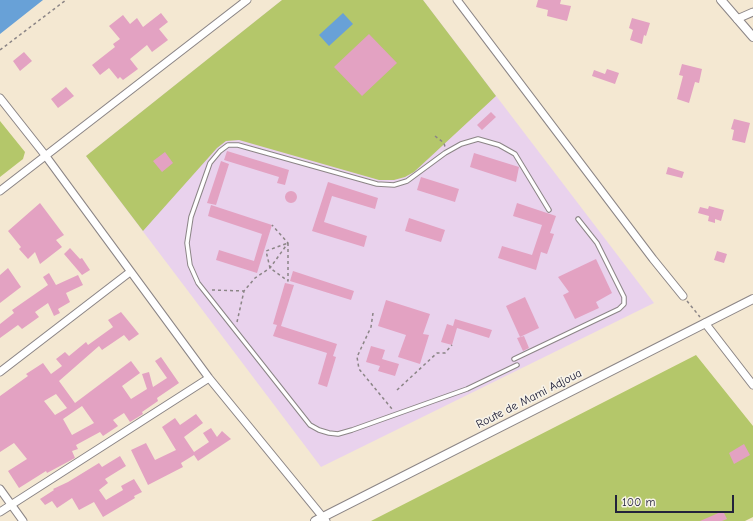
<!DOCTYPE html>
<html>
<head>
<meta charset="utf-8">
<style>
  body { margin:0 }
  #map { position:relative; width:753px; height:521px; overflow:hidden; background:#f4e8d2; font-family:"Comic Neue",sans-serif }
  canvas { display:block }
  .scale { position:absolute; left:615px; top:495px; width:119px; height:18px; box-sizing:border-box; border:2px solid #22223b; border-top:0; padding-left:5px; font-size:12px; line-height:14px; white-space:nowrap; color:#22223b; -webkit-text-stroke:3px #f7f3e8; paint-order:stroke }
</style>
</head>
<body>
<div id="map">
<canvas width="753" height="521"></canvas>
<div class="scale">100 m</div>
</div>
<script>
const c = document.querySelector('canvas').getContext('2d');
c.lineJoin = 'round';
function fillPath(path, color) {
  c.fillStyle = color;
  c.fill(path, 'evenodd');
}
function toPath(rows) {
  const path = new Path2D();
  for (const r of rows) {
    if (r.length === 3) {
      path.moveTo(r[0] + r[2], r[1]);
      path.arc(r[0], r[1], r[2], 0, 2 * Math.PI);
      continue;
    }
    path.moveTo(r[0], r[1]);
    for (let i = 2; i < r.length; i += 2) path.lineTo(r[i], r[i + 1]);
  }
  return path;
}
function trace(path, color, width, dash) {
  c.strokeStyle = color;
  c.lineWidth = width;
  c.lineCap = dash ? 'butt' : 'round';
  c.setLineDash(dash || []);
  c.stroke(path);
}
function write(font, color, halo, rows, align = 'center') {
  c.font = font + ' "Comic Neue",sans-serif';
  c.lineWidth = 3.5;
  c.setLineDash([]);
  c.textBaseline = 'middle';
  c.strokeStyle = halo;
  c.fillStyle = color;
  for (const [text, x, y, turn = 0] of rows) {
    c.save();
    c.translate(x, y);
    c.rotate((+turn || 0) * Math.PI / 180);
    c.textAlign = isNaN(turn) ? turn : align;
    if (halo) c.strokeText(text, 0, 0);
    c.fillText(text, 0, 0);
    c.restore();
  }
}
fillPath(toPath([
  [282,0,423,0,654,303,321,467,86,156]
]), '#e9d2ed');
fillPath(toPath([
  [282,0,423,0,496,96,414,172,405,177,394,180,379,180,239,140,226,141,217,148,143,231,86,156],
  [0,121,25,152,23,159,0,177],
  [696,355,753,426,753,517,745,521,371,521]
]), '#b4c76a');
fillPath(toPath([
  [0,0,43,0,0,34],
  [343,13,353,24,329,46,319,35]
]), '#68a1d7');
fillPath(toPath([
  [538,0,561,0,560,4,571,6,567,21,547,16,548,10,536,7],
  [161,13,168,22,159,29,168,40,152,52,147,45,130,59,138,69,123,80,120,77,118,79,109,68,100,75,92,65,115,47,113,44,120,39,109,26,123,15,130,24,137,18,143,27],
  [632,18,650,23,646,36,644,35,642,44,630,40,633,30,629,28],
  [369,34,397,63,362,96,334,67],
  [24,52,32,61,20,71,13,61],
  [682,64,702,69,699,83,695,82,689,103,677,99,683,76,679,75],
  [607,69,619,73,615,84,592,76,594,70,605,74],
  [66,87,74,96,58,108,51,99],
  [491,112,496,117,482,130,477,125],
  [734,119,750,123,745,143,732,140,734,130,731,129],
  [227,151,289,170,285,185,277,183,279,177,224,160],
  [165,152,173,163,162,172,153,161],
  [474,153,519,167,516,182,470,167],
  [221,161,229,164,216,205,207,203],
  [668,167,684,172,682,178,666,174],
  [421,177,459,189,455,202,417,190],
  [328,182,378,198,375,209,332,196,324,222,367,236,364,247,312,231],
  [291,197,6],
  [40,203,64,235,56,240,62,247,40,264,35,252,28,259,19,249,21,247,8,231],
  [517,203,556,216,550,233,554,234,547,254,541,252,536,270,498,258,502,246,532,255,542,225,513,216],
  [211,205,272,225,257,273,216,260,219,250,254,261,262,234,208,216],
  [709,206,724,210,721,221,715,219,715,223,708,221,709,216,698,213,700,207,708,209],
  [409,218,445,230,441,242,405,231],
  [70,248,80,259,82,258,90,270,82,275,64,254],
  [717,251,727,254,724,263,714,260],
  [596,259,612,293,596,302,599,308,575,319,563,295,569,292,558,277],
  [8,268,21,287,0,303,0,275],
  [293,271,354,291,351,300,290,281],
  [49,273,56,285,78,275,83,285,66,293,70,302,58,309,60,313,54,316,48,303,35,312,39,317,22,329,18,325,0,338,0,324,14,313,12,310,48,285,43,277],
  [285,283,294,285,281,326,337,344,333,356,336,357,327,387,318,384,327,353,273,336,277,325,273,324],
  [525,297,539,328,520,337,506,306],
  [386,300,430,314,423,334,429,335,420,364,398,357,406,335,378,326],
  [121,312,139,334,129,341,124,335,102,350,99,346,59,381,75,403,131,361,140,373,122,386,131,399,147,389,142,374,149,372,153,387,167,378,155,361,161,357,179,383,157,398,158,401,142,412,143,414,130,422,124,413,113,420,118,426,103,436,100,432,76,445,78,449,72,451,75,458,47,473,46,471,19,488,8,471,27,459,14,443,0,452,0,396,28,376,26,374,43,363,51,374,62,366,56,359,65,352,69,356,86,342,88,345,113,327,108,320],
  [56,394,67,408,55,415,44,401],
  [82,406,94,423,72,435,63,419],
  [455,319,492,330,489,338,457,328,452,345,441,342,447,324,453,326],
  [524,336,529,348,523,351,517,338],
  [371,346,385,350,382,359,399,364,395,376,378,371,380,366,366,362],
  [196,414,203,423,184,437,194,452,209,442,203,433,211,428,217,437,222,431,231,439,198,461,194,455,181,463,183,467,148,485,131,450,146,443,155,460,176,450,162,427,175,418,180,425],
  [744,444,750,455,734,464,729,453],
  [120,456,126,466,105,479,108,483,99,490,106,500,123,490,121,486,134,479,142,492,134,496,135,498,103,517,94,502,79,510,72,498,57,508,52,501,45,505,40,499,54,490,53,489,68,482,99,463,102,467],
  [723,511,727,519,722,521,700,521]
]), '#e3a2c2');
const service = toPath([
  [514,359,619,309,624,304,624,297,597,243,578,219],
  [517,365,467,389,352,430,338,434,329,433,319,430,310,425,198,283,190,265,187,243,191,217,210,163,220,151,228,145,238,145,377,184,394,185,407,181,445,153,461,144,478,139,499,145,515,154,549,210]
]);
const minor = toPath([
  [457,0,653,259,683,296],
  [737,19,753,12],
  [0,98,45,155,209,378,326,521],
  [0,191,247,0],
  [705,323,753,385],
  [0,372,130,272],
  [0,489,23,521],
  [0,512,209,378]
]);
const tertiary = toPath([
  [721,0,753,37],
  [315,521,753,299]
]);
trace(service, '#8b8586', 5.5);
trace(minor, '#8b8586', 9);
trace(tertiary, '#8b8586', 10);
trace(toPath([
  [0,50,66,0],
  [435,136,444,143,445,147],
  [288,243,288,281,270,268,266,251,288,243],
  [212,290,244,291],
  [687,301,700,317],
  [373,313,371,327,357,357,359,369,392,409],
  [237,322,244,291,255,278,270,268,288,243,272,225],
  [397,390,437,353,445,353,452,345]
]), '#8b8586', 1.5, [3, 3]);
trace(service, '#fff', 3.5);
trace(minor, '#fff', 7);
trace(tertiary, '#fff', 8);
write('12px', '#22223b', '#f7f3e8', [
  ["Route de Mami Adjoua",529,399,-27]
]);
</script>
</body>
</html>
